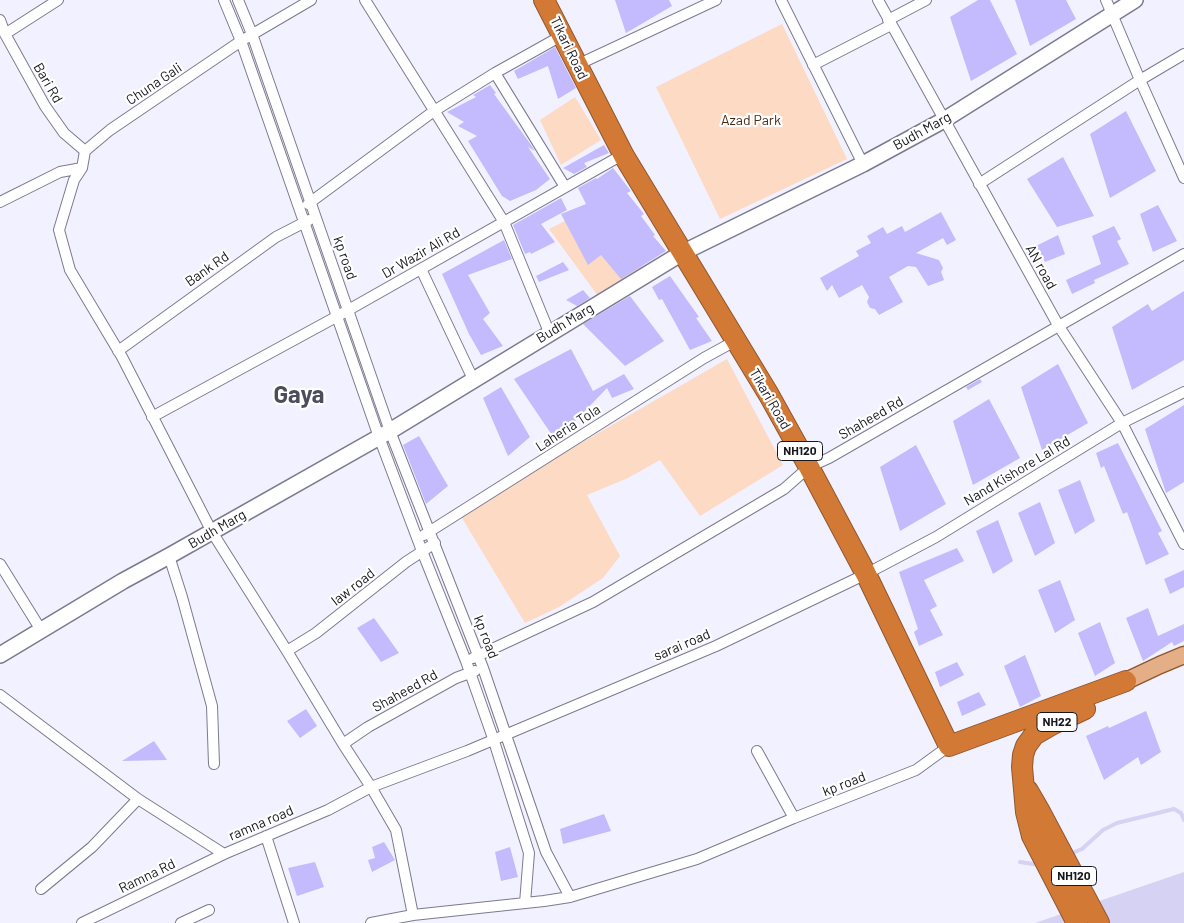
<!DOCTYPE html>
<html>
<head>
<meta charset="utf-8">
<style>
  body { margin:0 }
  canvas { display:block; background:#f2f1ff }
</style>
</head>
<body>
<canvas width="1184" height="923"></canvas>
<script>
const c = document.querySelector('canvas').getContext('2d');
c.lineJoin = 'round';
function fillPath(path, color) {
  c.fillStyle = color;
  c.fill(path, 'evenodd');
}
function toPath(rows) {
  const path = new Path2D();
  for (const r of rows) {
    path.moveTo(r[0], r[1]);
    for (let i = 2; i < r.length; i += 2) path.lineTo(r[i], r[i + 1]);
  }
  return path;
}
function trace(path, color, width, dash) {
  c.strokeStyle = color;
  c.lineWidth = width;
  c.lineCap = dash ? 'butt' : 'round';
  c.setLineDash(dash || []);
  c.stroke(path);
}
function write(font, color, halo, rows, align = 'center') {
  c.font = font + ' Barlow,sans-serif';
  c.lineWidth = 4.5;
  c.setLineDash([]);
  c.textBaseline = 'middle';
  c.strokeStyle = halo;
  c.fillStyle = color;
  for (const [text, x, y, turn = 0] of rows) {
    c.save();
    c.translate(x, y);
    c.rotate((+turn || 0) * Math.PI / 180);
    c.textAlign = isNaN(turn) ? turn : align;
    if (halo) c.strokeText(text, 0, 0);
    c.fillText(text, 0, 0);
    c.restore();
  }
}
fillPath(toPath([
  [782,24,847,159,720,219,656,87],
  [575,97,601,140,561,165,540,120],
  [602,202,644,270,598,296,549,229],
  [727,359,783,465,700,516,660,460,628,478,587,495,620,556,603,578,559,607,525,623,459,513]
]), '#fddac4');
fillPath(toPath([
  [1184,872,1184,923,1035,923]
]), '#d5d2f4');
trace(toPath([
  [1070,854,1082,849,1103,830,1117,823,1174,809,1181,813,1184,820],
  [1020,862,1040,865]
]), '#d5d2f4', 4);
fillPath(toPath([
  [615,0,669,0,672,6,626,33],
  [978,0,990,0,1017,54,971,81,950,17],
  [1015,0,1066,0,1076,19,1030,46],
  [555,47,576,88,558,99,548,66,518,79,514,71],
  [490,85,496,93,494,94,529,142,535,151,528,147,550,179,536,190,510,201,502,196,468,141,477,136,458,126,464,122,447,112,476,97,473,95],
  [1126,111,1156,171,1110,198,1090,134],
  [604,145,609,153,584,163,587,167,574,174,563,168],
  [1063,157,1094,216,1057,227,1027,179],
  [613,168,631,191,627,193,644,214,641,216,655,235,653,236,666,251,621,279,601,255,588,265,561,214,586,204,578,188,596,178,597,179],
  [561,198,567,210,541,224,555,242,531,254,530,252,525,254,513,225],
  [1158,205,1177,241,1153,252,1140,214],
  [941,212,956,240,947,245,943,238,916,253,939,260,943,268,941,272,944,280,928,286,916,267,908,266,889,277,903,302,879,315,875,309,870,308,867,302,869,297,862,285,839,298,832,285,827,291,820,278,859,256,856,251,871,243,867,236,883,227,887,234,902,226,905,232],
  [1114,226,1121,239,1117,241,1129,264,1094,280,1095,283,1072,294,1066,280,1101,264,1092,236],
  [1058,235,1065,254,1045,262,1036,246],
  [504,240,512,259,468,275,490,313,483,319,503,346,481,355,469,334,442,274],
  [563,262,569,270,539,282,536,276],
  [670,276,699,317,696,318,712,341,690,350,662,299,659,300,652,287],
  [583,290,590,298,577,306,566,300],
  [1184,291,1184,360,1132,390,1112,327,1148,304,1152,311],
  [630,296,664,341,625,366,583,324],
  [571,349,593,391,624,374,634,389,612,398,607,388,556,441,514,379],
  [1058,364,1088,423,1042,450,1021,387],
  [980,379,982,382,968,390,966,387],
  [501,387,530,437,508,456,483,398],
  [989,399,1020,458,973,485,953,421],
  [1184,405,1184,482,1166,493,1145,429],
  [419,436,448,486,426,504,403,445],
  [1118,443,1162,531,1158,533,1169,554,1146,565,1127,512,1123,514,1104,466,1101,468,1096,453],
  [916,445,946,504,900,531,880,467],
  [1080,480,1095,521,1075,534,1058,490],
  [1040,502,1055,543,1035,556,1018,513],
  [998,520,1013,561,993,574,976,531],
  [957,548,964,561,924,580,937,606,930,610,943,635,919,646,914,632,918,629,899,572],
  [1184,570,1184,587,1170,594,1164,579],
  [1060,580,1075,620,1055,633,1038,590],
  [1148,608,1158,636,1184,624,1184,641,1174,646,1172,642,1143,661,1126,618],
  [374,618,399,653,381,662,357,628],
  [1100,622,1115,663,1095,676,1078,633],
  [1025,655,1041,696,1020,707,1004,666],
  [957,662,964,675,940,687,935,672],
  [979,692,986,705,962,716,957,702],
  [306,709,317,726,300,738,287,721],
  [1146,711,1161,752,1141,765,1138,757,1104,780,1086,736,1108,726,1109,728],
  [154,741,167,760,122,761],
  [604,814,611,831,563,844,560,829],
  [384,842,395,860,372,872,368,860,375,858,372,847],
  [510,847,518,877,501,881,495,852],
  [315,862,324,887,297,896,288,868]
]), '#c3bbfd');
const street = toPath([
  [224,0,241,41,379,437,422,551,466,661,493,738,529,853,525,903],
  [238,0,252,34,390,431,483,668,546,852,570,897],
  [365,0,504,222,549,332],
  [781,0,863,164],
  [878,0,1058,325,1122,423,1184,544],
  [1106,0,1140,80,1184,178],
  [0,20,5,34,45,106,64,133,85,151],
  [888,20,926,0],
  [5,34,58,0],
  [577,65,716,0],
  [813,65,891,25],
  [495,73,565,187],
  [85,151,82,168,74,180,59,230,70,270,122,357,212,532,287,651,343,744,371,787,396,830,413,915,544,901,570,897,697,859,794,818,916,770,949,746],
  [85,151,110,130,241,41,311,0],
  [979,184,1140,80,1184,54],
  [0,202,60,172,82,168],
  [308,204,434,111,495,73,563,35],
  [421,269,473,379],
  [118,351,276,237,309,220],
  [152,417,336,317,615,159,624,156],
  [424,535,704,358,735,341],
  [169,556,182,597,212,706,214,764],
  [0,564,41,630],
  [287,651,316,633,406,562,435,543],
  [473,658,593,602,784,489,809,467,829,458,1184,254],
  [0,695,138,799,224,854,328,810,371,787,467,751,716,646,866,574,936,537,1122,423,1184,392],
  [343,744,368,727,456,678,475,671],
  [757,751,794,818],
  [266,836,294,923],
  [41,889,92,847,138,799],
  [82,923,224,854],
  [181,923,209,910],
  [371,923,413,915]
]);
const secondary = toPath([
  [0,655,123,581,169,556,390,431,682,253,863,164,944,120,1135,0]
]);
const primary = toPath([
  [1126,681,1160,665,1184,655]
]);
const highway = toPath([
  [544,0,624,156,769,395,809,467,866,574,949,746,1126,681],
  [1028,791,1039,810,1099,923],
  [1077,923,1032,836,1026,812,1022,767,1023,755,1026,746,1034,735,1053,724,1085,709]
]);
trace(street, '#7c7a8f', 12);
trace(secondary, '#7c7a8f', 18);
trace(primary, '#91572e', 19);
trace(highway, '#91572e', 22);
trace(street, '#fff', 10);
trace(secondary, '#fff', 15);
trace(primary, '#e4af86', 16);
trace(highway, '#d27936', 20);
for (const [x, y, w] of [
  [800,451,45],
  [1057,722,40],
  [1074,876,45]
]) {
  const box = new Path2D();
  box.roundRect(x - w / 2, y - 9.5, w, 19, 4);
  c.fillStyle = '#fff';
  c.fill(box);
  trace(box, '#18171f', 1);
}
write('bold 12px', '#18171f', null, [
  ["NH120",800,451],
  ["NH22",1057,722],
  ["NH120",1074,876]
]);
write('14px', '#18171f', '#fff', [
  ["Tikari Road",569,48,64],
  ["Bari Rd",48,83,60],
  ["Chuna Gali",154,84,-34],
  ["Budh Marg",922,131,-29],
  ["Dr Wazir Ali Rd",421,253,-30],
  ["kp road",345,258,71],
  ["AN road",1041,267,61],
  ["Bank Rd",207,269,-35],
  ["Budh Marg",565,323,-31],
  ["Tikari Road",770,399,60],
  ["Shaheed Rd",871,418,-30],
  ["Laheria Tola",568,428,-33],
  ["Nand Kishore Lal Rd",1017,471,-31],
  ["Budh Marg",217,529,-30],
  ["law road",353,587,-38],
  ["kp road",486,637,69],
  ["sarai road",682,645,-23],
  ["Shaheed Rd",405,691,-29],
  ["kp road",844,784,-21],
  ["ramna road",261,823,-23],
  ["Ramna Rd",147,876,-26]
]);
write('14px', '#4b2b14', '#fff', [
  ["Azad Park",751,120]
]);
write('bold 24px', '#4d4b5e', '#fff', [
  ["Gaya",299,395]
]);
</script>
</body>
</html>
